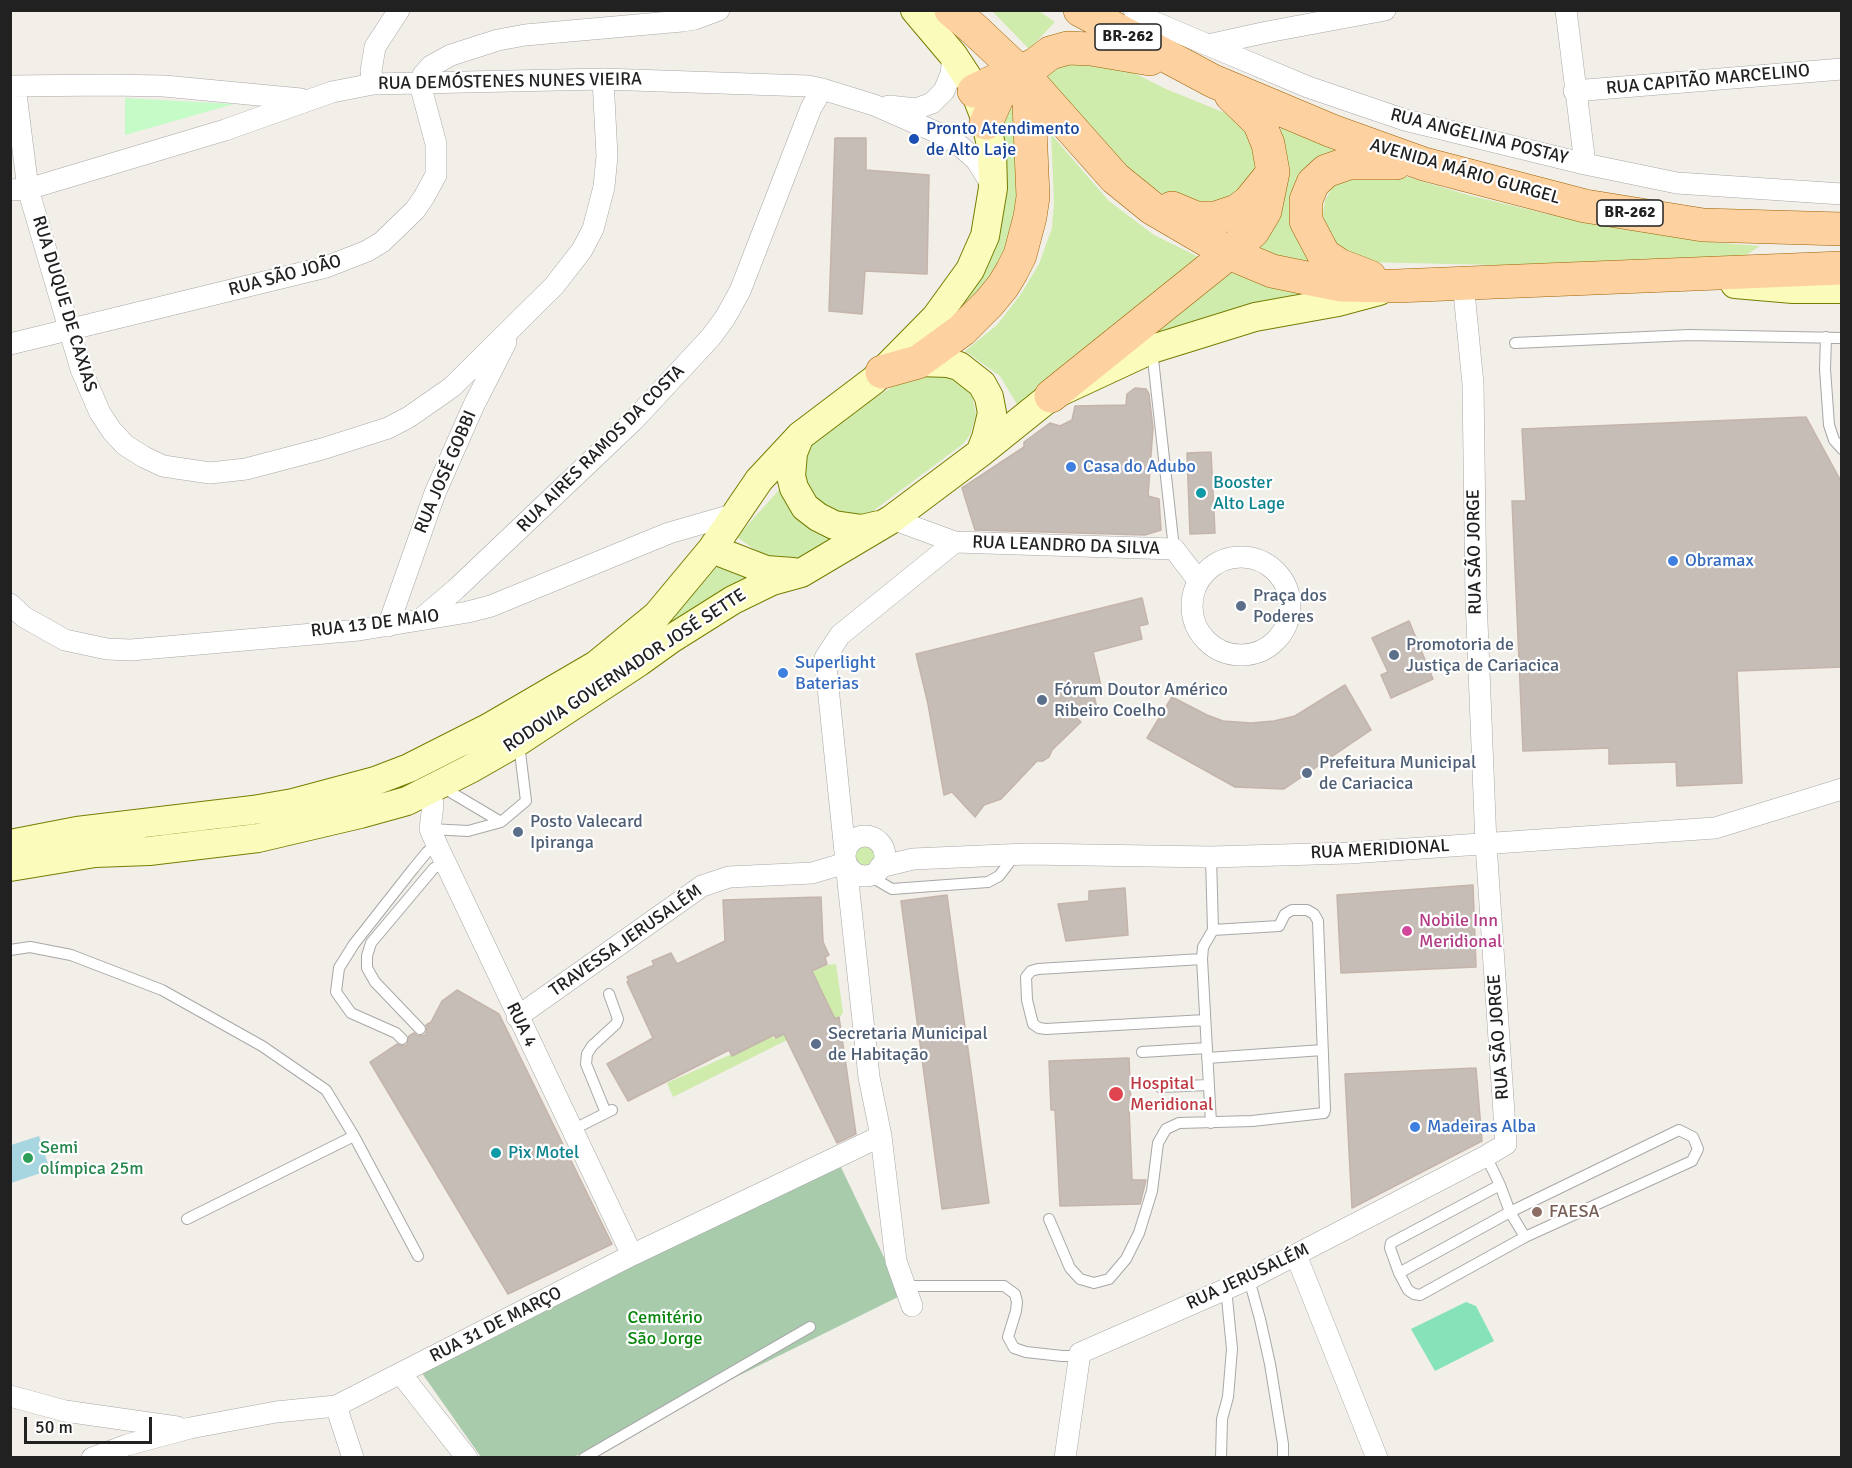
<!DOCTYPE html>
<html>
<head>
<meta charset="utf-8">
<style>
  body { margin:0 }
  #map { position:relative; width:1852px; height:1468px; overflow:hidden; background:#f2eee8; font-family:Signika,sans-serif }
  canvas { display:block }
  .frame { position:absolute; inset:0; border:12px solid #212121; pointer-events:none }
  .scale { position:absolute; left:24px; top:1417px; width:128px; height:27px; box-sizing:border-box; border:3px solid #212121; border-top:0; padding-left:8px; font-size:18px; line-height:21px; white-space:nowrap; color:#212121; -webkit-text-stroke:4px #fff; paint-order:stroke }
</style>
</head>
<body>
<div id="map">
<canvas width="1852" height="1468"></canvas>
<div class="frame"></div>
<div class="scale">50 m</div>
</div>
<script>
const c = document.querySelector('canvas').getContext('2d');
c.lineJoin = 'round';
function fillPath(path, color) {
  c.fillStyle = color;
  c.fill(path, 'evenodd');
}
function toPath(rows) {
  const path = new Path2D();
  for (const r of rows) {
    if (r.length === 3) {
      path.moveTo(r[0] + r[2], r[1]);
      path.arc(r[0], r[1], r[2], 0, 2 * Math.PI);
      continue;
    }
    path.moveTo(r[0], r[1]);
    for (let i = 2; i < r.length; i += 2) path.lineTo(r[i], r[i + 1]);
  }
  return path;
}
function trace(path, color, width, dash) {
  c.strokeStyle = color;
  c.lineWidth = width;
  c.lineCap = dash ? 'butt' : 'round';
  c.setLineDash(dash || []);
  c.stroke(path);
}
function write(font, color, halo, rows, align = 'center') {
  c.font = font + ' Signika,sans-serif';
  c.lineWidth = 4.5;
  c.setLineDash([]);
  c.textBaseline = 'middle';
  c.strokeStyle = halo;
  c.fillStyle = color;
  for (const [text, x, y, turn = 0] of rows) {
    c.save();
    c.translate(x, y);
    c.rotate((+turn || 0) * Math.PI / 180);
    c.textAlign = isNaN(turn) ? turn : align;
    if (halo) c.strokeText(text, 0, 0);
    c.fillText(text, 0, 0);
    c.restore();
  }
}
fillPath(toPath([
  [992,11,1039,11,1055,22,1029,49],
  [1054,59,1112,62,1166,89,1235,117,1244,124,1260,163,1231,206,1167,197,1127,169,1039,74],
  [1016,104,1023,171,1010,258,949,320,965,297,998,123,1007,106],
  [1279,120,1334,150,1310,173,1330,273,1262,260,1252,244,1288,166],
  [1051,134,1109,201,1154,235,1203,259,1018,406,1000,376,965,351,997,325,1021,294,1039,264,1052,228,1054,202],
  [1377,168,1468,195,1547,214,1698,241,1760,246,1740,259,1538,266,1362,262,1339,250,1325,227,1323,214,1325,201,1331,189,1340,179],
  [1226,271,1266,284,1328,292,1143,344],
  [939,370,966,386,972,395,976,415,970,435,963,444,873,511,862,516,849,518,815,504,801,470,814,437,909,376],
  [786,482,850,537,808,559,785,564,758,552,737,537],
  [722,561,756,574,648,647],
  [864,837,877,841,883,850,883,856,880,867,863,874,854,871,854,840],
  [836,964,843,1012,841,1016,781,1043,673,1097,667,1083,770,1037,776,1038,831,1011,812,972,827,965]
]), '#cfecad');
fillPath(toPath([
  [838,1161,902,1295,574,1457,481,1457,419,1369]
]), '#a8cbac');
fillPath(toPath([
  [125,98,234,104,125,135]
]), '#c5fbc7');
fillPath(toPath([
  [1466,1302,1476,1306,1494,1341,1435,1371,1411,1329]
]), '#85e2b9');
fillPath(toPath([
  [39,1136,50,1170,11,1183,11,1145]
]), '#a8d6e0');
const building = toPath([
  [835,138,866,138,866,170,929,175,927,274,865,271,862,314,829,311,835,138],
  [1135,388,1146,389,1149,394,1153,428,1148,496,1159,499,1161,530,1145,535,975,530,962,488,1024,447,1024,442,1050,423,1060,426,1072,420,1075,406,1126,405,1127,394,1135,388],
  [1806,417,1842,483,1842,667,1737,671,1742,783,1677,786,1676,762,1609,764,1609,748,1523,751,1512,501,1526,501,1522,429,1806,417],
  [1211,452,1215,533,1190,534,1187,453,1211,452],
  [1142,598,1148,624,1139,626,1142,639,1093,652,1103,694,1094,695,1097,709,1071,713,1081,722,1052,750,1049,757,1043,761,1037,761,1001,799,984,805,975,817,952,792,944,795,928,704,916,654,1142,598],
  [1409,621,1433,679,1391,698,1381,675,1388,672,1372,638,1409,621],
  [1345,685,1371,730,1284,789,1235,787,1147,738,1172,697,1207,715,1223,721,1251,723,1274,721,1295,716,1345,685],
  [1473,885,1476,967,1341,973,1337,895,1473,885],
  [1125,888,1128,935,1066,941,1058,904,1089,901,1089,891,1125,888],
  [947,895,989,1203,942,1209,901,901,947,895],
  [821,897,823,942,829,955,825,957,827,964,812,971,835,1019,839,1017,856,1134,837,1143,784,1034,776,1038,774,1035,732,1056,729,1050,628,1101,607,1064,653,1038,627,982,629,980,627,977,654,965,652,961,671,953,677,964,725,941,723,900,821,897],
  [457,990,499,1014,612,1244,508,1294,370,1062,397,1044,401,1046,407,1045,409,1036,414,1033,418,1036,425,1035,427,1031,426,1025,431,1022,442,1001,457,990],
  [1129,1058,1131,1108,1129,1108,1132,1180,1146,1180,1140,1204,1060,1206,1055,1110,1051,1110,1049,1061,1129,1058],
  [1476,1068,1482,1141,1352,1208,1345,1074,1476,1068]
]);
fillPath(building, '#c7bdb7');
trace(building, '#c4b4aa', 1.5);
const lane = toPath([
  [1826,337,1825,369,1829,425,1834,440,1842,449],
  [1515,343,1689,335,1842,338],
  [1152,350,1174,549],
  [442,787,501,822],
  [430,829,468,831,501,822,526,801,519,744],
  [868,875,892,889,988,882,999,876,1015,855],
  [10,950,30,947,71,955,162,990,262,1046,326,1090,354,1136,418,1256],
  [1202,959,1038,969,1031,971,1026,977,1027,1000,1033,1024,1039,1028,1046,1029,1205,1020],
  [420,1029,375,982,367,968,367,956,371,943,434,868,445,863],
  [402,1039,396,1033,351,1013,336,992,339,968,354,944,413,869,427,852,437,845],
  [1142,1052,1207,1048],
  [1207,1058,1323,1050],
  [1160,1087,1209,1085],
  [606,1113,586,1064,587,1054,592,1046,616,1024,618,1019,609,994],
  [1211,1123,1202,959,1203,947,1213,930,1211,857],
  [572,1130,612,1110],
  [1486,1156,1500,1185,1510,1212,1525,1237,1420,1295,1414,1294,1408,1290,1399,1273,1510,1212,1679,1130,1693,1137,1698,1149,1692,1161,1525,1237],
  [187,1219,354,1136],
  [1049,1219,1070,1268,1080,1279,1094,1283,1109,1279,1126,1259,1139,1233,1152,1191,1158,1143,1166,1129,1179,1123,1252,1121,1324,1113,1325,1110,1318,921,1314,914,1307,910,1292,910,1285,914,1279,926,1213,930],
  [1399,1273,1390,1248,1391,1243,1500,1185],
  [1249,1279,1260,1319,1270,1364,1283,1444,1283,1458],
  [905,1286,1004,1286,1015,1294,1017,1302,1016,1311,1008,1337,1014,1348,1026,1352,1062,1356,1069,1356,1080,1353],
  [584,1458,810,1327],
  [1221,1458,1222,1419,1228,1397,1232,1349,1226,1288]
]);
const street = toPath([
  [1134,10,1147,19,1208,45,1308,87,1405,120,1585,164,1677,183,1842,194],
  [1566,10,1585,164],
  [1208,45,1267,32,1385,10],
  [373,84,371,71,375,47,399,10],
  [10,86,109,85,164,86,301,99],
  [15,86,28,189,81,369,100,413,112,431,125,445,144,457,163,466,210,473,246,469,322,449,388,428,409,417,452,387,554,286,582,250,593,229,604,187,607,156,603,79],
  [1574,91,1842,69],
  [889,106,916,109,932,103,944,91,951,74,953,55],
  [10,190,28,189,225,130,332,92,373,84,603,79,808,86,822,89,874,105,938,133,959,145,976,160,993,187],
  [10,344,326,267,367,251,382,242,415,210,424,197,436,175,436,144,420,84,423,75,431,66,451,55,498,40,525,35,682,21,695,19,719,10],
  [892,519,955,542,1174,549,1198,580],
  [1241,606,49],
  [10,604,24,617,65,640,107,649,131,650,359,630,468,612,491,606,669,533,735,514],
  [422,618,456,589,633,421,711,337,725,318,740,291,811,108,822,89],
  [388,626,435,493,473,407,506,342],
  [430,790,433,805,430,829,437,845,632,1255],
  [865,856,20],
  [845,852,825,658,840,635,955,542],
  [880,867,913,859,1027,854,1211,857,1349,853,1715,828,1842,789],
  [517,1017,702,886,729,877,812,873,846,863,869,1077,881,1136,896,1261,912,1306],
  [1296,1255,1377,1458],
  [401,1374,467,1458],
  [10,1396,65,1411,177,1427],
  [336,1406,353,1458],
  [92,1458,127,1445,190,1428,276,1412,336,1406,632,1255,881,1136],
  [1065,1458,1080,1353,1249,1279,1486,1156,1506,1144,1486,844,1476,597,1473,384,1463,282]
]);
const secondary = toPath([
  [1735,284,1793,289,1842,289],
  [918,362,948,363,959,366,982,384,989,397,992,413,986,438,980,453],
  [799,438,793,453,791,476,794,488,805,507,818,517,834,525,862,529,879,525],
  [712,549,766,570,793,572],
  [10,844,77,831,253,810,293,803,375,781,409,768,488,728,596,665,657,615,712,549,759,480,800,436,874,380,936,317,970,270,985,236,993,188,992,150,985,118,972,84,953,55,915,10],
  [10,867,95,853,149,851,258,838,360,814,407,801,470,769,519,741,639,662,671,639,733,600,772,581,801,573,892,519,980,453,1051,396,1152,349,1255,317,1338,302,1379,291]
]);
const primary = toPath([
  [951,10,974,29,1028,80,1115,178,1152,208,1193,232,1229,253,1272,271,1341,285,1396,286,1842,268],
  [1080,10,1213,81,1332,131,1424,164,1585,206,1703,225,1842,229],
  [974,91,997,80,1020,72,1036,64,1050,53,1068,48,1091,49,1150,59],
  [986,123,997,98,1007,84,1019,73],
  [1172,208,1196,218,1216,218,1237,211,1249,202,1270,176],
  [1370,277,1339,265,1324,255,1306,221,1306,200,1313,183,1326,171,1349,163,1396,163],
  [882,372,918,362,962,330,989,303,1003,286,1012,271,1020,255,1030,217,1033,197,1028,80],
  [1051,396,1229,253,1253,231,1265,211,1273,172,1268,144,1259,122,1231,95]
]);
trace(lane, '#a8a8a8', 12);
trace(street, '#a8a8a8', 22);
trace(secondary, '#777e02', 30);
trace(primary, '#9e6200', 34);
trace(lane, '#fff', 10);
trace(street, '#fff', 21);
trace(secondary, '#fbfbbc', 28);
trace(primary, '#fed1a0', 33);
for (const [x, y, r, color] of [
  [914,139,6,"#1a4fb4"],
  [1071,467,6,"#3f7fe0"],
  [1201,493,6,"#0f9aa8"],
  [1673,561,6,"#3f7fe0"],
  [1241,606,6,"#5c6f8a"],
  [1394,655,6,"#5c6f8a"],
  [783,673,6,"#3f7fe0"],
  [1042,700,6,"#5c6f8a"],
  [1307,773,6,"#5c6f8a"],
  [518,832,6,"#5c6f8a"],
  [1407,931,6,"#d1479c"],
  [816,1044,6,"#5c6f8a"],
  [1116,1094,8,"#e0444e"],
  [1415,1127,6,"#3f7fe0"],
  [496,1153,6,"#0f9aa8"],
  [28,1158,6,"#2e9e5b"],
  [1537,1212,6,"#8d6e63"]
]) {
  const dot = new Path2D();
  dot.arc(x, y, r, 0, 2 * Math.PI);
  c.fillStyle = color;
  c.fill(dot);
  trace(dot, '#fff', 2);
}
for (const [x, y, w] of [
  [1128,37,66],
  [1630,213,66]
]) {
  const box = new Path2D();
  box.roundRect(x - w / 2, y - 13, w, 26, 4.5);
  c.fillStyle = '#fff';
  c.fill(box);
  trace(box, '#212121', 1.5);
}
write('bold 16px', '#212121', null, [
  ["BR-262",1128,37],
  ["BR-262",1630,213]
]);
write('18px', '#212121', '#fff', [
  ["RUA CAPITÃO MARCELINO",1708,80,-5],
  ["RUA DEMÓSTENES NUNES VIEIRA",510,82,-1],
  ["RUA ANGELINA POSTAY",1479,137,14],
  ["AVENIDA MÁRIO GURGEL",1465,172,16],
  ["RUA SÃO JOÃO",285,276,-15],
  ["RUA DUQUE DE CAXIAS",64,304,73],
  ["RUA AIRES RAMOS DA COSTA",601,449,-45],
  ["RUA JOSÉ GOBBI",446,472,-67],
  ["RUA LEANDRO DA SILVA",1066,546,2],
  ["RUA SÃO JORGE",1475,552,-91],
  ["RUA 13 DE MAIO",375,624,-7],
  ["RODOVIA GOVERNADOR JOSÉ SETTE",625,671,-33],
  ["RUA MERIDIONAL",1380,850,-3],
  ["TRAVESSA JERUSALÉM",626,941,-35],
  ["RUA 4",521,1025,64],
  ["RUA SÃO JORGE",1499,1037,-94],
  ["RUA JERUSALÉM",1248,1277,-25],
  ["RUA 31 DE MARÇO",496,1325,-27]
]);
write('18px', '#164399', '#fff', [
  ["Pronto Atendimento",926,129],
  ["de Alto Laje",926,150]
], 'left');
write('18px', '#366cbe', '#fff', [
  ["Casa do Adubo",1083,467],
  ["Obramax",1685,561],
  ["Superlight",795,663],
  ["Baterias",795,684],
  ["Madeiras Alba",1427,1127]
], 'left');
write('18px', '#0d838f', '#fff', [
  ["Booster",1213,483],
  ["Alto Lage",1213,504],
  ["Pix Motel",508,1153]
], 'left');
write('18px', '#4e5e75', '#fff', [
  ["Praça dos",1253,596],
  ["Poderes",1253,617],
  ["Promotoria de",1406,645],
  ["Justiça de Cariacica",1406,666],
  ["Fórum Doutor Américo",1054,690],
  ["Ribeiro Coelho",1054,711],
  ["Prefeitura Municipal",1319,763],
  ["de Cariacica",1319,784],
  ["Posto Valecard",530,822],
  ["Ipiranga",530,843],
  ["Secretaria Municipal",828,1034],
  ["de Habitação",828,1055]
], 'left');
write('18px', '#b23c85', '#fff', [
  ["Nobile Inn",1419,921],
  ["Meridional",1419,942]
], 'left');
write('18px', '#be3a42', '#fff', [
  ["Hospital",1130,1084],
  ["Meridional",1130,1105]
], 'left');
write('18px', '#27864d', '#fff', [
  ["Semi",40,1148],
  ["olímpica 25m",40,1169]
], 'left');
write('18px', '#785e54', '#fff', [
  ["FAESA",1549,1212]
], 'left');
write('18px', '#09850d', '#fff', [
  ["Cemitério",665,1318],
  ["São Jorge",665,1339]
]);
</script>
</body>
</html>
